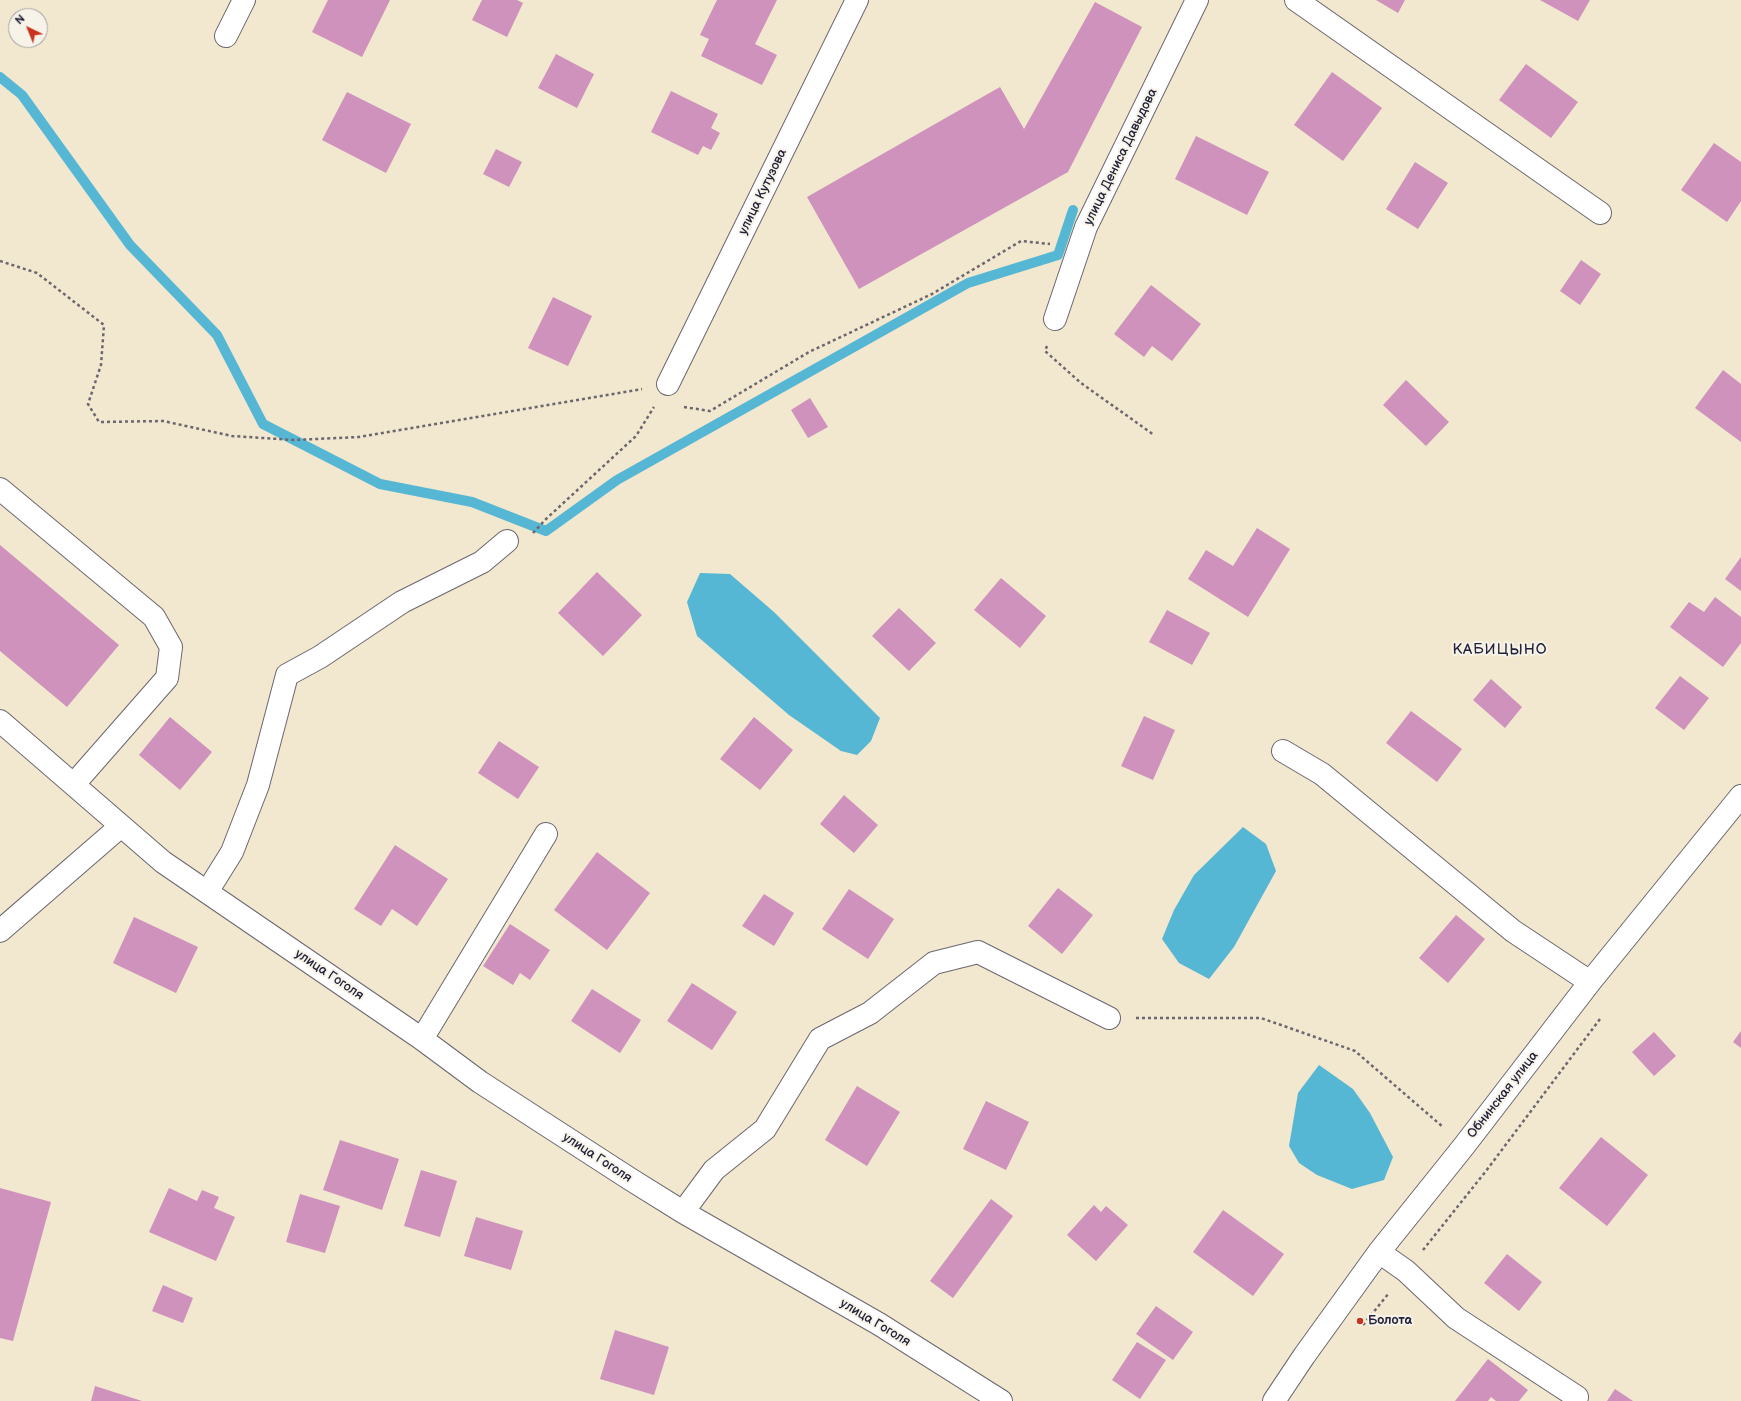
<!DOCTYPE html>
<html>
<head>
<meta charset="utf-8">
<style>
  body { margin:0 }
  #map { position:relative; width:1741px; height:1401px; overflow:hidden; background:#f2e7cf; font-family:"Balsamiq Sans",sans-serif }
  canvas { display:block }
  .north { position:absolute; left:8px; top:8px; width:40px; height:40px; box-sizing:border-box; background:#f7f3e8; border:1px solid #a29fa3; border-radius:50%; rotate:317deg; font-size:11px; font-weight:700; line-height:16px; text-align:center; color:#22223b }
  .north::after { content:''; display:block; margin:auto; width:14px; height:18px; background:#c8321e; clip-path:polygon(50% 0,100% 100%,50% 72%,0 100%) }
</style>
</head>
<body>
<div id="map">
<canvas width="1741" height="1401"></canvas>
<div class="north">N</div>
</div>
<script>
const c = document.querySelector('canvas').getContext('2d');
c.lineJoin = 'round';
function fillPath(path, color) {
  c.fillStyle = color;
  c.fill(path, 'evenodd');
}
function toPath(rows) {
  const path = new Path2D();
  for (const r of rows) {
    path.moveTo(r[0], r[1]);
    for (let i = 2; i < r.length; i += 2) path.lineTo(r[i], r[i + 1]);
  }
  return path;
}
function trace(path, color, width, dash) {
  c.strokeStyle = color;
  c.lineWidth = width;
  c.lineCap = dash ? 'butt' : 'round';
  c.setLineDash(dash || []);
  c.stroke(path);
}
function write(font, color, halo, rows, align = 'center') {
  c.font = font + ' "Balsamiq Sans",sans-serif';
  c.lineWidth = 4;
  c.setLineDash([]);
  c.textBaseline = 'middle';
  c.strokeStyle = halo;
  c.fillStyle = color;
  for (const [text, x, y, turn = 0] of rows) {
    c.save();
    c.translate(x, y);
    c.rotate((+turn || 0) * Math.PI / 180);
    c.textAlign = isNaN(turn) ? turn : align;
    if (halo) c.strokeText(text, 0, 0);
    c.fillText(text, 0, 0);
    c.restore();
  }
}
fillPath(toPath([
  [700,573,730,574,774,612,880,718,871,741,857,755,841,751,789,715,697,636,687,602],
  [1243,827,1266,844,1276,871,1234,947,1209,979,1179,963,1162,939,1174,910,1194,875],
  [1319,1065,1353,1089,1370,1113,1393,1157,1384,1180,1352,1189,1317,1175,1299,1163,1289,1146,1298,1093]
]), '#56b7d4');
trace(toPath([
  [0,77,22,95,130,245,217,335,263,424,380,484,472,502,546,531,617,480,968,283,1058,255,1073,210]
]), '#56b7d4', 10);
fillPath(toPath([
  [328,0,390,0,362,57,312,32],
  [482,0,517,0,523,3,507,37,472,20],
  [717,0,777,0,755,44,777,55,762,85,701,56,709,39,700,35],
  [1376,0,1405,0,1398,13],
  [1540,0,1590,0,1578,21],
  [1095,2,1142,27,1068,172,859,289,807,197,1000,87,1024,129],
  [556,54,594,74,577,108,538,88],
  [1526,64,1578,102,1551,138,1499,100],
  [1332,72,1382,108,1343,161,1294,125],
  [671,91,718,114,711,128,720,133,711,150,703,146,698,155,651,132],
  [347,92,411,124,386,173,322,140],
  [1196,136,1269,172,1247,215,1175,179],
  [1714,143,1741,162,1741,201,1727,222,1681,190],
  [496,149,522,162,509,187,483,174],
  [1415,162,1448,183,1418,229,1386,209],
  [1581,260,1601,274,1580,305,1560,291],
  [1151,285,1201,324,1172,361,1152,346,1144,357,1114,334],
  [553,297,592,316,568,366,528,348],
  [1723,370,1741,384,1741,442,1695,408],
  [1406,380,1449,422,1426,446,1383,405],
  [810,398,828,427,808,438,791,410],
  [1257,528,1290,549,1248,617,1188,579,1206,550,1233,566],
  [0,545,119,645,67,707,0,651],
  [1741,557,1741,591,1725,579],
  [597,572,642,615,603,656,558,613],
  [1001,578,1046,616,1020,648,974,610],
  [1715,597,1741,617,1741,643,1723,667,1670,627,1689,602,1704,612],
  [899,608,936,643,909,671,872,636],
  [1167,610,1210,633,1192,665,1149,642],
  [1680,676,1709,698,1684,730,1655,708],
  [1491,679,1522,707,1505,728,1473,700],
  [1411,711,1462,749,1437,782,1386,743],
  [1144,716,1175,730,1153,780,1121,766],
  [170,717,212,752,180,790,139,755],
  [754,717,793,750,760,790,720,759],
  [499,741,539,767,518,799,478,773],
  [844,795,878,825,854,853,820,824],
  [395,845,448,879,417,926,392,909,381,926,354,909],
  [597,852,650,893,607,950,554,910],
  [1058,888,1093,915,1062,954,1028,926],
  [849,889,894,919,868,959,822,929],
  [764,894,794,913,774,946,742,926],
  [1456,915,1485,939,1448,983,1419,958],
  [134,917,198,947,176,993,113,963],
  [510,924,550,950,530,980,520,973,513,985,483,966],
  [692,983,737,1012,712,1050,667,1021],
  [592,989,641,1020,620,1053,571,1021],
  [1741,1031,1741,1048,1733,1042],
  [1654,1032,1676,1056,1654,1076,1632,1052],
  [857,1086,900,1112,867,1166,825,1140],
  [986,1101,1029,1122,1006,1170,963,1149],
  [1601,1137,1648,1175,1607,1226,1559,1188],
  [340,1140,399,1159,382,1210,323,1190],
  [421,1170,457,1181,440,1237,404,1226],
  [0,1188,51,1202,13,1341,0,1338],
  [169,1188,197,1201,202,1190,219,1197,214,1208,235,1217,216,1261,149,1232],
  [300,1194,340,1206,325,1253,286,1242],
  [991,1199,1013,1216,953,1298,930,1281],
  [1094,1205,1101,1212,1106,1206,1128,1225,1096,1261,1067,1235],
  [1223,1210,1284,1254,1253,1296,1193,1252],
  [476,1217,523,1231,511,1270,464,1256],
  [1507,1254,1542,1282,1519,1311,1484,1283],
  [163,1285,193,1298,183,1323,152,1311],
  [1156,1306,1193,1332,1173,1360,1136,1334],
  [615,1330,669,1347,654,1395,600,1379],
  [1137,1342,1166,1360,1140,1399,1112,1380],
  [1488,1359,1528,1390,1519,1401,1496,1401,1491,1397,1488,1401,1455,1401],
  [95,1386,142,1401,91,1401],
  [1615,1389,1633,1401,1607,1401]
]), '#ce92bc');
const minor = toPath([
  [1296,0,1600,213],
  [226,36,244,0],
  [1055,319,1086,227,1197,0],
  [668,384,857,0],
  [0,489,154,617,171,647,167,678,74,784],
  [0,721,163,862,422,1039,480,1082,630,1179,683,1212,879,1324,1001,1401],
  [1283,751,1322,774,1513,931,1590,982],
  [207,892,232,852,258,785,287,675,320,657,402,602,482,562,507,541],
  [0,931,121,826],
  [422,1039,546,834],
  [683,1212,714,1170,765,1129,820,1039,870,1013,934,963,978,952,1109,1018],
  [1379,1252,1406,1271,1456,1318,1577,1397],
  [1274,1401,1304,1356,1379,1252,1464,1146,1590,982,1741,796]
]);
trace(minor, '#6b676f', 24);
trace(toPath([
  [0,261,37,273,104,325,101,365,88,404,99,422,163,421,232,436,294,440,359,437,642,389],
  [1047,346,1045,351,1081,383,1154,435],
  [684,407,710,411,809,352,932,294,1021,241,1050,244],
  [533,533,546,519,636,436,654,407],
  [1136,1018,1261,1018,1355,1051,1443,1127],
  [1423,1250,1486,1171,1600,1019],
  [1363,1325,1389,1293]
]), '#6b676f', 2.5, [3, 3]);
trace(minor, '#fff', 22);
for (const [x, y, r, color] of [
  [1360,1321,4,"#c8321e"]
]) {
  const dot = new Path2D();
  dot.arc(x, y, r, 0, 2 * Math.PI);
  c.fillStyle = color;
  c.fill(dot);
  trace(dot, '#f7f3e8', 1.5);
}
write('13px', '#22223b', '#f7f3e8', [
  ["улица Дениса Давыдова",1121,157,-64],
  ["улица Кутузова",763,192,-64],
  ["улица Гоголя",329,975,34],
  ["Обнинская улица",1503,1095,-52],
  ["улица Гоголя",597,1158,33],
  ["улица Гоголя",875,1323,31]
]);
write('bold 13px', '#22223b', '#f7f3e8', [
  ["Болота",1368,1321]
], 'left');
c.letterSpacing = '1px';
write('15px', '#22223b', '#f7f3e8', [
  ["КАБИЦЫНО",1500,650]
]);
c.letterSpacing = '0px';
</script>
</body>
</html>
